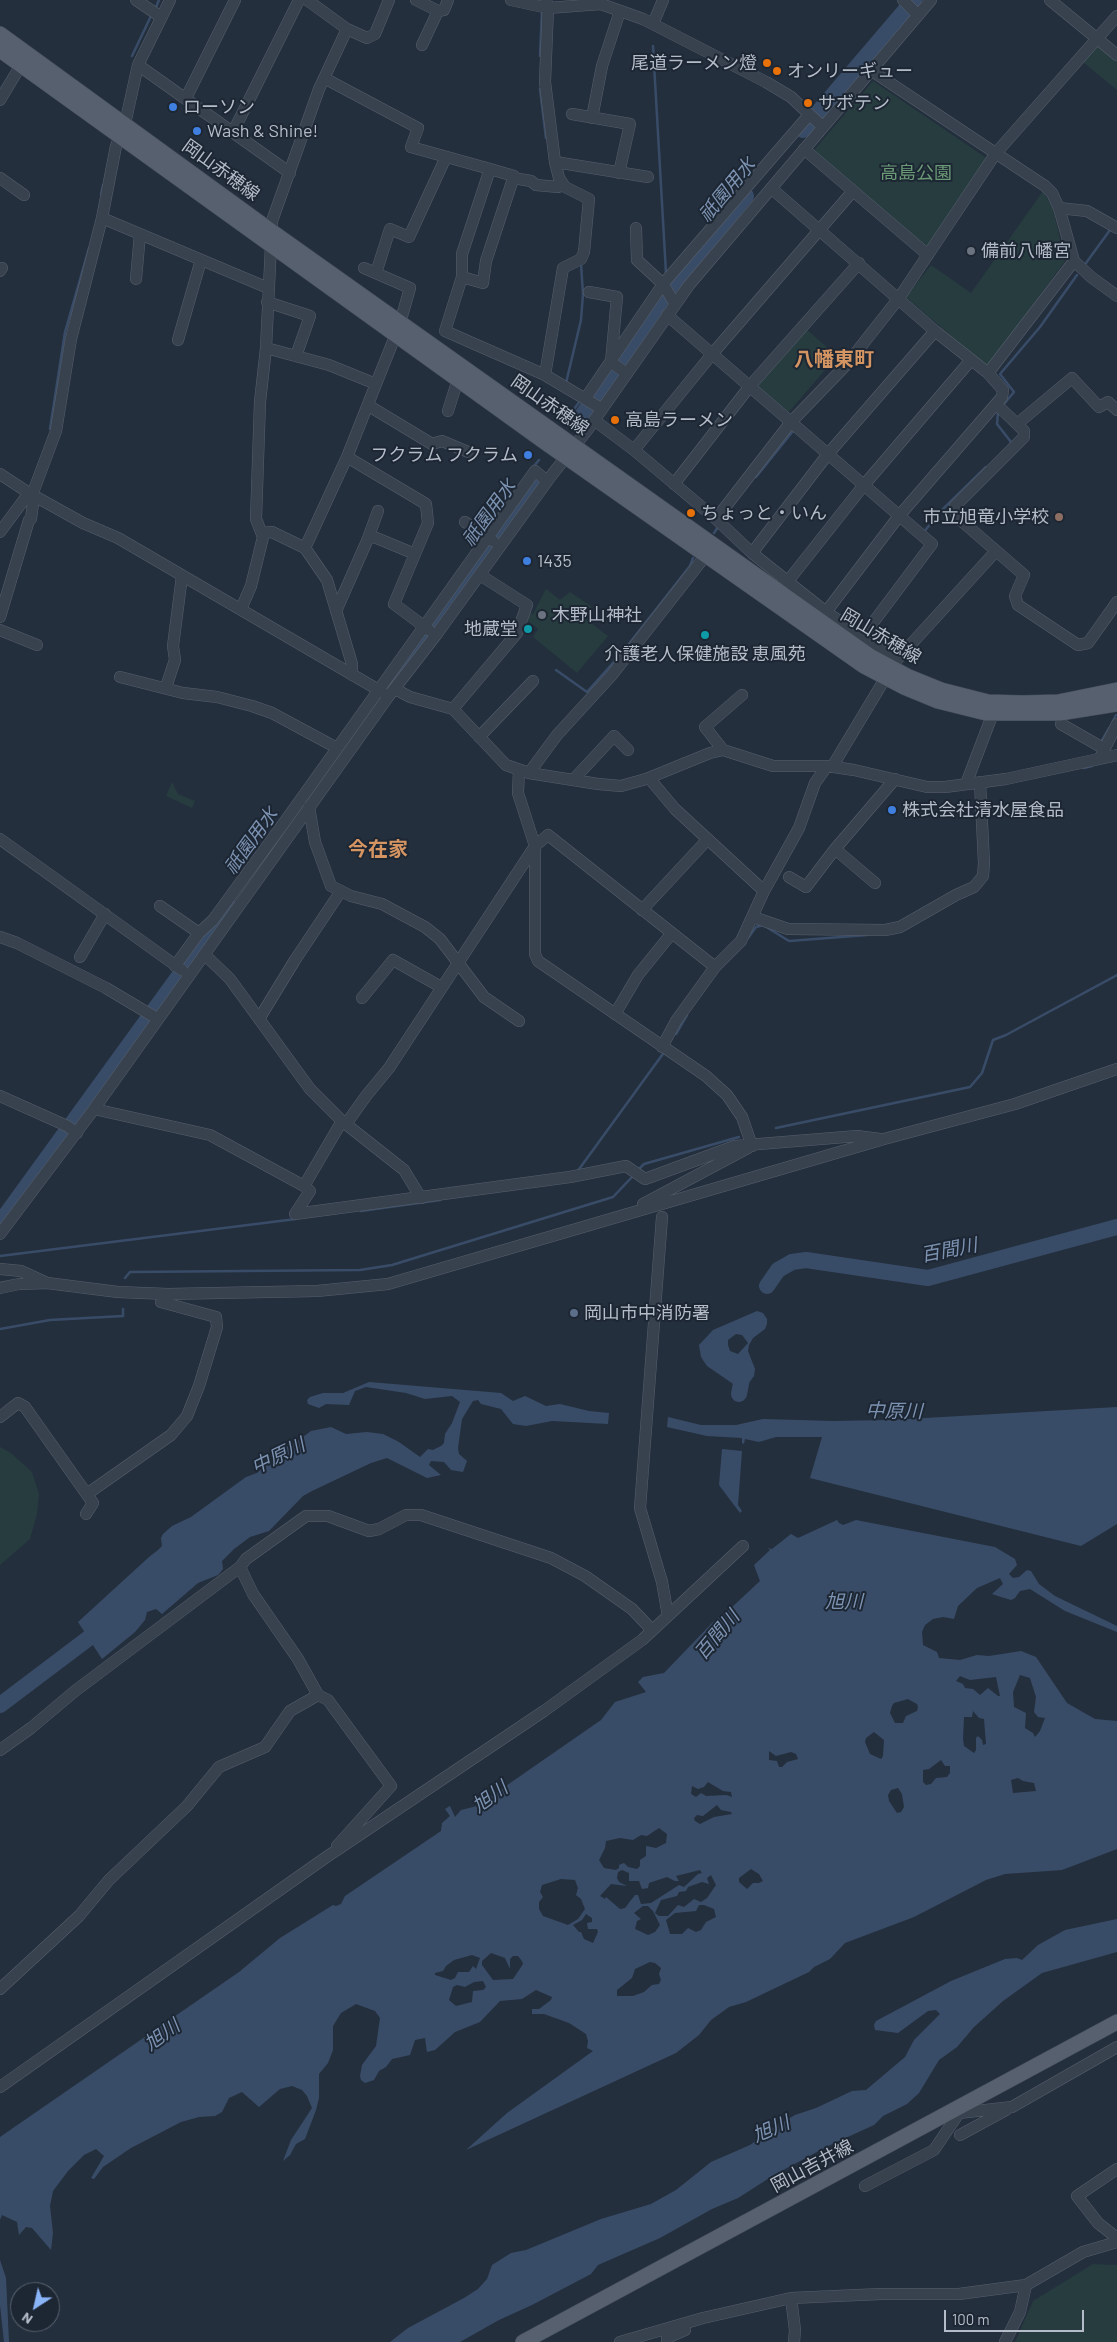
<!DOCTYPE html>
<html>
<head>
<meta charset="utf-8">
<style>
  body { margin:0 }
  #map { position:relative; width:1117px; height:2342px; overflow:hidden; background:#242f3e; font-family:Barlow,sans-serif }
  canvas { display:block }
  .north { position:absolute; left:10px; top:2282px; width:50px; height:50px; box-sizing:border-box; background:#1d2633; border:1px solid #59626f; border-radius:50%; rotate:215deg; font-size:14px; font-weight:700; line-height:20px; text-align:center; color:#b4bcc9 }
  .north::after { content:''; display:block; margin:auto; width:18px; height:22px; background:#8ab4f8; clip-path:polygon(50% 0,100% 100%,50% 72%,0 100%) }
  .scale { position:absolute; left:944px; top:2310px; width:140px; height:22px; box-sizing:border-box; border:2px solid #b4bcc9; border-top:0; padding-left:6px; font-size:15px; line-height:18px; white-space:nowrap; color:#b4bcc9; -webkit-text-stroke:4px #1d2633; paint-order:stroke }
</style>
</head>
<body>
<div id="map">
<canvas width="1117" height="2342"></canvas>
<div class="north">N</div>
<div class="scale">100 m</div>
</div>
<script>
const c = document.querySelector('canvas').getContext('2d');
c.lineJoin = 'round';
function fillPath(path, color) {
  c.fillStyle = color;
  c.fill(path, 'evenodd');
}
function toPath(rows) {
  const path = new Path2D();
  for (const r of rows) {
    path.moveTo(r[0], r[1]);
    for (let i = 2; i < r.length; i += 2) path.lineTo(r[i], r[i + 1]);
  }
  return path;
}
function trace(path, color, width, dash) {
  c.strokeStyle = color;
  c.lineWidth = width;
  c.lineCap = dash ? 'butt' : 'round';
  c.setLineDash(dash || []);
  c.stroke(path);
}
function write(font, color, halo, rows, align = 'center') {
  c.font = font + ' Barlow,"Noto Sans JP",sans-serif';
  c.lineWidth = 4;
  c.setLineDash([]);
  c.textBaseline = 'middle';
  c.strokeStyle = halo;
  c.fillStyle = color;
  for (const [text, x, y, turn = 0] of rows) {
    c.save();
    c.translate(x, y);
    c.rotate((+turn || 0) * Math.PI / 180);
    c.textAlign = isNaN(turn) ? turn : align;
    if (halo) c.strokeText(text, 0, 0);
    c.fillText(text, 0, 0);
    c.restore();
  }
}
fillPath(toPath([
  [1097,45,1117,61,1117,90,1083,62],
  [873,81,988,159,925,250,816,156,815,149],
  [1043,191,1053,209,1065,261,987,367,906,297,931,265,971,293],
  [805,328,837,356,788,413,755,385],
  [546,589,560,600,570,592,591,606,591,623,608,636,577,673,533,637,538,629,528,621,529,612,533,614],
  [172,782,178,794,195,801,192,808,166,796],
  [0,1447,11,1453,32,1472,39,1494,37,1514,30,1539,0,1565],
  [1093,2264,1117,2265,1117,2342,1015,2342,1033,2301]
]), '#263c3f');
fillPath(toPath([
  [757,1311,763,1313,767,1319,767,1324,765,1329,753,1338,749,1345,748,1351,755,1369,754,1376,748,1384,739,1388,707,1366,701,1357,699,1345,713,1330],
  [736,1334,742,1335,748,1343,738,1354,730,1351,728,1345,728,1340],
  [369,1382,501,1393,513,1401,525,1396,546,1406,560,1404,589,1411,609,1413,608,1424,552,1421,526,1426,513,1424,501,1409,481,1404,478,1400,473,1401,462,1419,458,1448,459,1454,467,1461,463,1472,451,1470,444,1462,431,1461,429,1465,441,1475,427,1478,387,1458,371,1463,312,1491,303,1496,269,1531,250,1537,234,1549,222,1561,223,1569,218,1575,198,1583,162,1614,156,1609,147,1612,145,1620,135,1632,102,1659,78,1622,149,1557,158,1550,162,1546,161,1538,163,1534,172,1526,191,1517,246,1477,257,1473,290,1444,296,1442,311,1431,331,1427,346,1434,367,1432,383,1434,399,1442,420,1457,428,1449,433,1450,441,1446,444,1443,445,1434,452,1423,460,1402,452,1396,425,1399,406,1393,366,1387,355,1391,349,1405,326,1404,319,1408,308,1404,307,1400,310,1397,323,1393,343,1393],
  [1117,1407,1117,1524,1081,1546,810,1478,822,1437,776,1437,759,1442,745,1439,744,1444,742,1443,742,1438,707,1436,667,1427,668,1417,701,1425,736,1425,763,1419,832,1421,890,1420],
  [722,1449,742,1451,738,1505,742,1511,740,1513,719,1485],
  [837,1520,839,1523,843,1525,856,1520,995,1547,1015,1559,1017,1565,1009,1574,1013,1578,1019,1577,1027,1570,1031,1571,1039,1584,1055,1596,1117,1626,1117,1632,1065,1611,1030,1589,1020,1591,1015,1598,1011,1600,998,1596,992,1594,1003,1584,1000,1578,977,1588,958,1606,954,1619,943,1617,933,1619,925,1625,922,1632,923,1645,937,1652,939,1658,960,1660,977,1655,989,1656,1021,1651,1036,1657,1067,1703,1095,1719,1117,1721,1117,1849,1062,1870,1005,1874,986,1880,914,1917,845,1943,830,1959,814,1967,809,1972,746,2002,729,2007,711,2020,699,2035,676,2053,466,2150,507,2113,593,2051,587,2048,588,2041,586,2034,569,2023,544,2014,532,2014,532,2009,539,2009,551,2000,552,1997,536,1990,522,1999,500,2001,480,2022,455,2032,435,2050,427,2052,425,2038,415,2040,410,2055,392,2059,386,2067,379,2071,374,2080,365,2083,361,2080,360,2076,362,2065,376,2046,380,2018,375,2011,356,2004,341,2013,333,2026,333,2050,328,2063,319,2074,319,2098,316,2110,305,2139,296,2144,290,2155,283,2161,291,2140,312,2108,307,2096,302,2090,292,2086,280,2089,259,2107,242,2092,229,2098,222,2112,215,2116,199,2117,181,2122,131,2148,103,2167,94,2179,91,2178,104,2156,96,2149,84,2155,68,2171,53,2191,50,2206,53,2233,51,2250,32,2228,26,2227,19,2235,17,2222,2,2215,0,2220,0,2137,239,1972,280,1938,333,1905,336,1906,341,1904,345,1896,441,1831,442,1823,450,1816,445,1809,450,1806,455,1817,461,1810,477,1806,601,1720,615,1702,646,1692,638,1682,643,1677,664,1673,713,1622,731,1608,760,1581,754,1565,770,1550,768,1548,772,1549,791,1534,798,1538],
  [1020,1675,1030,1678,1036,1697,1034,1712,1038,1717,1045,1718,1040,1731,1035,1737,1033,1733,1025,1728,1026,1713,1014,1707,1013,1692],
  [960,1676,970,1680,996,1677,1000,1696,998,1696,988,1688,980,1695,973,1689,965,1688,963,1684,956,1681],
  [908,1699,917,1704,918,1707,917,1711,906,1716,903,1723,895,1723,890,1713,892,1706,894,1703],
  [973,1711,979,1718,984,1719,986,1744,983,1745,982,1740,978,1736,976,1738,976,1750,974,1753,964,1746,963,1739,964,1717,972,1717],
  [874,1732,884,1740,883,1756,881,1759,870,1754,865,1742,866,1738],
  [769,1751,776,1756,791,1752,796,1754,798,1759,787,1762,782,1767,779,1767,777,1761,769,1760],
  [941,1760,945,1766,950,1766,950,1773,947,1777,936,1778,931,1784,926,1785,923,1782,923,1770,929,1769],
  [1018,1778,1023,1781,1034,1783,1036,1791,1013,1793,1011,1780],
  [708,1782,723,1791,731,1792,732,1797,726,1795,706,1796,701,1793,696,1797,691,1794,692,1786,698,1789,704,1787],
  [898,1788,902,1794,904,1807,901,1812,897,1813,889,1801,888,1795,891,1790],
  [717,1805,721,1810,731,1812,732,1814,714,1817,700,1824,695,1821,694,1818,697,1815,703,1816],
  [659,1828,667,1834,666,1843,656,1848,646,1846,646,1856,640,1860,640,1866,637,1869,628,1867,624,1863,619,1865,619,1868,616,1870,604,1868,599,1860,605,1848,606,1841,620,1838,633,1840,641,1835,647,1836],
  [751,1869,759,1874,763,1881,759,1883,753,1883,747,1889,739,1882,739,1878],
  [622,1870,629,1873,629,1881,639,1881,642,1889,648,1888,649,1883,667,1877,675,1881,679,1881,676,1876,700,1870,702,1873,698,1874,684,1887,679,1885,651,1903,641,1904,638,1895,635,1895,625,1908,620,1909,606,1897,605,1899,600,1896,611,1884,627,1886,619,1882,617,1878,618,1872],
  [711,1875,716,1885,707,1898,701,1902,694,1899,684,1907,678,1905,668,1916,659,1916,655,1913,661,1900,677,1896,679,1892,686,1891,688,1887,702,1882,709,1884,707,1878],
  [561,1879,575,1880,578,1888,576,1895,581,1899,585,1909,578,1919,568,1925,543,1916,539,1909,539,1902,543,1897,540,1892,542,1885],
  [699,1905,704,1905,714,1909,716,1917,706,1922,701,1930,696,1932,688,1928,682,1934,670,1934,666,1920,675,1913,696,1911],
  [643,1906,648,1906,653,1911,660,1925,655,1932,648,1935,635,1929,637,1921,641,1919,634,1913],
  [586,1914,592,1918,592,1922,587,1923,588,1929,597,1929,598,1932,593,1943,584,1939,581,1932,579,1932,573,1925,582,1920],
  [491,1953,505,1958,510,1969,510,1959,513,1956,518,1956,522,1961,523,1964,513,1979,493,1980,482,1965,482,1961],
  [472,1955,480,1958,476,1969,473,1966,469,1972,458,1972,455,1978,451,1980,435,1975,435,1973,443,1971,446,1966,454,1960],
  [650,1962,655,1963,661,1968,659,1974,661,1980,659,1984,652,1985,644,1992,633,1996,617,1996,617,1990,632,1978,635,1969],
  [483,1981,486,1987,483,1990,473,1991,472,2002,456,2006,449,2000,453,1987,457,1985,465,1987,474,1982],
  [1117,1919,1117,1952,1042,1973,1003,2001,974,2027,957,2047,939,2060,919,2093,907,2104,883,2116,874,2125,828,2146,774,2175,738,2198,712,2209,660,2238,598,2265,591,2274,532,2305,499,2320,460,2342,390,2342,408,2328,464,2298,478,2289,487,2279,492,2265,511,2253,526,2250,601,2219,651,2204,676,2190,711,2162,750,2145,774,2127,795,2115,816,2108,852,2091,866,2090,905,2057,914,2040,940,2014,936,2010,928,2011,898,2033,875,2030,874,2025,876,2021,951,1981,1005,1959,1017,1958,1022,1960,1038,1945,1065,1930],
  [0,2260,6,2278,9,2342,4,2342,0,2305]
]), '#394c67');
trace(toPath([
  [156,7,159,0],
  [653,46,666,273],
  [132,56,151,16],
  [540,56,542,11],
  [540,89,546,138],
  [101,194,103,185],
  [1086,263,1110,230],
  [566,383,581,320,583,294,581,264],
  [1004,404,1014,392,1000,374,1040,327,1077,275],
  [998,412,997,424,1011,442,1010,444],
  [566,420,580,401],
  [50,429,65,332,89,248],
  [534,466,539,460],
  [756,477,793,431,795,432],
  [714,533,718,527],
  [923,533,942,510,986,467],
  [556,670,587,692,621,654,690,566,693,558],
  [1113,721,1116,715],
  [1101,742,1109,728],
  [1084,768,1092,766,1092,763],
  [748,938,756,927,763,925,789,941,867,935],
  [676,1034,687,1015],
  [776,1128,970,1087,982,1073,993,1040,1006,1035,1117,975],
  [638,1170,644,1164,739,1137],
  [577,1172,665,1051],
  [361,1211,440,1200],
  [0,1256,296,1219],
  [125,1278,130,1272,360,1270,392,1265,613,1197,633,1176],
  [0,1329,50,1320,123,1316,123,1309]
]), '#394c67', 2.5);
trace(toPath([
  [803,130,914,0],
  [583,414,669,289,746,196],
  [334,762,535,483],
  [0,1223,229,907],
  [767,1286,778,1270,792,1262,806,1260,928,1278,1117,1227],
  [739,1368,743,1373,739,1394],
  [0,1705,106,1625]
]), '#394c67', 16);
const minor = toPath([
  [136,0,161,17],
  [307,0,347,29,367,38,375,34,389,0],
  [416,0,438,11],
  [511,0,548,8,601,4,643,19,766,82,791,97,823,127],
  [903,0,918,15],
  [1050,0,1117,55],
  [653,24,663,0],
  [422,45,438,11,444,10,448,0],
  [138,65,290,173],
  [872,71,1045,186,1052,193,1059,208,1074,261,1091,277,1117,296],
  [324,78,418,128,411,147,490,169,462,254,462,277,445,331,545,375,602,409],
  [186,98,235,0],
  [0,100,21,65],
  [572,114,630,124,619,173],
  [592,118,602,66,620,11],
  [233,132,299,0],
  [804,149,928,255],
  [555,162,648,177],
  [0,178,24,195],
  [513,178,531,181,536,185,558,187,563,184],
  [771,188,935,331,988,373,1003,390,1002,397,899,516,826,612],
  [1059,208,1087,211,1117,228],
  [102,218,268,288],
  [636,228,637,260,663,284,675,304],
  [271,231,272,221,319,89,347,29],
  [364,268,410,288,400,323],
  [0,271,2,268],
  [376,273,390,229,409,237,446,157],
  [462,277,483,283,486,261,514,176,490,169],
  [136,279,140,234],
  [589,292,617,297,611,362,627,374],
  [267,302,310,316,296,356],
  [667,315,932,544,863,636],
  [178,340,201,260],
  [266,348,329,365,376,384,347,457,426,504,428,523,394,604,429,630],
  [988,373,1074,261],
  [545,375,563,268,581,259,584,252,589,199,565,187,559,178,555,162,545,82,548,8,546,0],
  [376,384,396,334],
  [585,399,663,284,809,115],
  [996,404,1017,424,1024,431,1024,437,955,506,957,517,1024,575,1015,596,1018,605,1078,645,1088,643,1117,602],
  [369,406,432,444,442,441,473,454],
  [448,411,458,379],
  [594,420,634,450,716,519,752,553,826,612,897,659],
  [1017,424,1072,378,1099,407,1108,402,1117,410],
  [634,450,713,353,853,191],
  [0,474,29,493,83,523,118,538,382,692],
  [674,484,750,386,859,263],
  [32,495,56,431,71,339,102,218,116,146,125,124,138,65,170,0],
  [716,519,791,422,847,364,899,298,996,153,1117,16],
  [465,522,493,541],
  [0,532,29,493],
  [262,533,272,532,305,548,327,580,352,664,352,675],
  [367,541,378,511],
  [305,548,347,457],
  [752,553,828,454,935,331],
  [788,581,864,485,971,360],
  [241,609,251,586,263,537,256,519,260,402,266,348,271,245],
  [336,611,367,541,370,538,374,537,415,554],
  [0,617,29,520,31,519,34,496],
  [0,630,37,645],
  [893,664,996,551],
  [120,677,183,693,217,697,252,706,272,713,337,748],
  [166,687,175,660,173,646,182,576],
  [395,689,410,697,453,709,506,765,529,773,598,784,621,786,646,779,710,753,723,750,773,766,827,766,854,770,927,787,945,787,1006,779,1117,755],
  [453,709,517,633,527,605,480,575],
  [1061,724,1103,748],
  [479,737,533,681],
  [723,750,705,727,742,695],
  [1101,756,1117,724],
  [832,767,886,677],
  [519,770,518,793,535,846,535,954,538,961,706,1076,727,1095,742,1117,752,1146],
  [529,773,557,735,611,676,706,555],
  [649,778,675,809,764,891],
  [573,780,614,736,628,750],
  [966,784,993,713],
  [309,807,315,842,331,886,351,896,382,904,425,927,440,939,484,997,519,1021],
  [0,839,182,970],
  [789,877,806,887,835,849],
  [875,883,835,849,895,779],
  [160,906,199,933],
  [642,910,708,839],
  [753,917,788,929,885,930,900,927,956,895,974,887,983,876,984,863,980,782],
  [0,937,17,943,106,988,158,1019],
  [205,955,230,979,310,1089,342,1121,404,1170,421,1198],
  [80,957,105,914],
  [175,966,199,933,213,920,286,820,535,471,547,481],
  [362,998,393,960,441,987],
  [615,1014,638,975,672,933],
  [259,1019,295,960,341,891],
  [662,1047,676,1021,715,967,741,941,764,891,799,828,815,783,827,766],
  [0,1096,67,1126,77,1133],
  [94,1109,210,1135,304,1186,342,1121],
  [346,1124,366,1096,389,1068,535,846,548,835,715,967],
  [304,1186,310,1191,295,1214,570,1177,626,1166,645,1179,735,1146,857,1136,880,1139],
  [643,1204,748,1148],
  [662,1217,640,1508,662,1582,668,1616],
  [0,1234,94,1109,388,697,436,635,551,476,588,429,689,285,931,0],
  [0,1269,21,1271,45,1282],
  [0,1288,19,1284,47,1283,118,1292,168,1294,317,1291,388,1284,884,1139,1015,1104,1117,1069],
  [0,1417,18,1403,25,1407,93,1503,86,1514],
  [87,1494,171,1435,187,1416,199,1386,217,1327,216,1317,161,1302,161,1294],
  [240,1567,253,1594,298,1659,318,1695,328,1700,391,1786,337,1846],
  [0,1750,31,1728,75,1691,240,1567,246,1559,306,1516,328,1516,369,1531,379,1529,406,1515,421,1515,551,1558,585,1576,632,1609,652,1630],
  [0,1989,79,1916,109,1880,187,1806,219,1767,265,1747,290,1711,318,1695],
  [0,2087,325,1858,544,1711,642,1640,743,1546],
  [957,2110,959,2113,1012,2107,1117,2047],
  [960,2135,1006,2110],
  [1117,2169,1077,2196,1098,2223,1117,2238],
  [865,2186,934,2150,959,2113],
  [791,2298,795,2330,794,2342],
  [620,2342,703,2318,791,2298,881,2294,959,2294,1026,2285,1083,2252,1117,2242],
  [667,2342,667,2338,685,2330],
  [1005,2342,1020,2312,1026,2285]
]);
const major = toPath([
  [0,34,271,231,870,656,909,677,941,690,988,702,1023,703,1058,702,1117,690],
  [0,50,546,443,864,666,904,687,938,701,986,713,1060,713,1117,704],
  [523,2342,1117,2022]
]);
trace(minor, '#565f6c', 12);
trace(major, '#414a57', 16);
trace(minor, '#38414e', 11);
trace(major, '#56606e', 15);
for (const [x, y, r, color] of [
  [767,63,5,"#e8710a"],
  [777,71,5,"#e8710a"],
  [808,103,5,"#e8710a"],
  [173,107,5,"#3f7fe0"],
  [197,131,5,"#3f7fe0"],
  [971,251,5,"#6b7280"],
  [615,420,5,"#e8710a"],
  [528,455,5,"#3f7fe0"],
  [691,513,5,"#e8710a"],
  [1059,517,5,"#8d6e63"],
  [527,561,5,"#3f7fe0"],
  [542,615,5,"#6b7280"],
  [528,629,5,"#0f9aa8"],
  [705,635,5,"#0f9aa8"],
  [892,810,5,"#3f7fe0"],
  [574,1313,5,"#5c6f8a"]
]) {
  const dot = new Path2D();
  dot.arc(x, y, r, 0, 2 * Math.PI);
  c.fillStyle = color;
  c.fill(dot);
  trace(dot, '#1d2633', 2);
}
write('18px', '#b4bcc9', '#1d2633', [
  ["尾道ラーメン燈",757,63,"right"],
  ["オンリーギュー",787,71],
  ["サボテン",818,103],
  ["ローソン",183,107],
  ["Wash & Shine!",207,131],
  ["備前八幡宮",981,251],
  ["高島ラーメン",625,420],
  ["フクラム フクラム",518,455,"right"],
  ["ちょっと・いん",701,513],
  ["市立旭竜小学校",1049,517,"right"],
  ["1435",537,561],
  ["木野山神社",552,615],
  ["地蔵堂",518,629,"right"],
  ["介護老人保健施設 恵風苑",705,654,"center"],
  ["株式会社清水屋食品",902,810],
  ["岡山市中消防署",584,1313]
], 'left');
write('18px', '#b4bcc9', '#1d2633', [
  ["岡山赤穂線",221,170,36],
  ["岡山赤穂線",550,405,35],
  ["岡山赤穂線",881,636,31],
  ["岡山吉井線",812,2166,-28]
]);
write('18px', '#6b9a76', '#1d2633', [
  ["高島公園",916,173]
]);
write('italic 19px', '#7c92b1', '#1d2633', [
  ["祇園用水",727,190,-50],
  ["祇園用水",489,513,-54],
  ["祇園用水",251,841,-54],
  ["百間川",949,1250,-11],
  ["中原川",894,1411,1],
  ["中原川",278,1456,-26],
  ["旭川",844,1602],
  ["百間川",717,1635,-50],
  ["旭川",490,1797,-36],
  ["旭川",162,2035,-36],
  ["旭川",771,2129,-23]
]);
write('bold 20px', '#d59563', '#1d2633', [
  ["八幡東町",834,359],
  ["今在家",378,849]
]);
</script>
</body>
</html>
